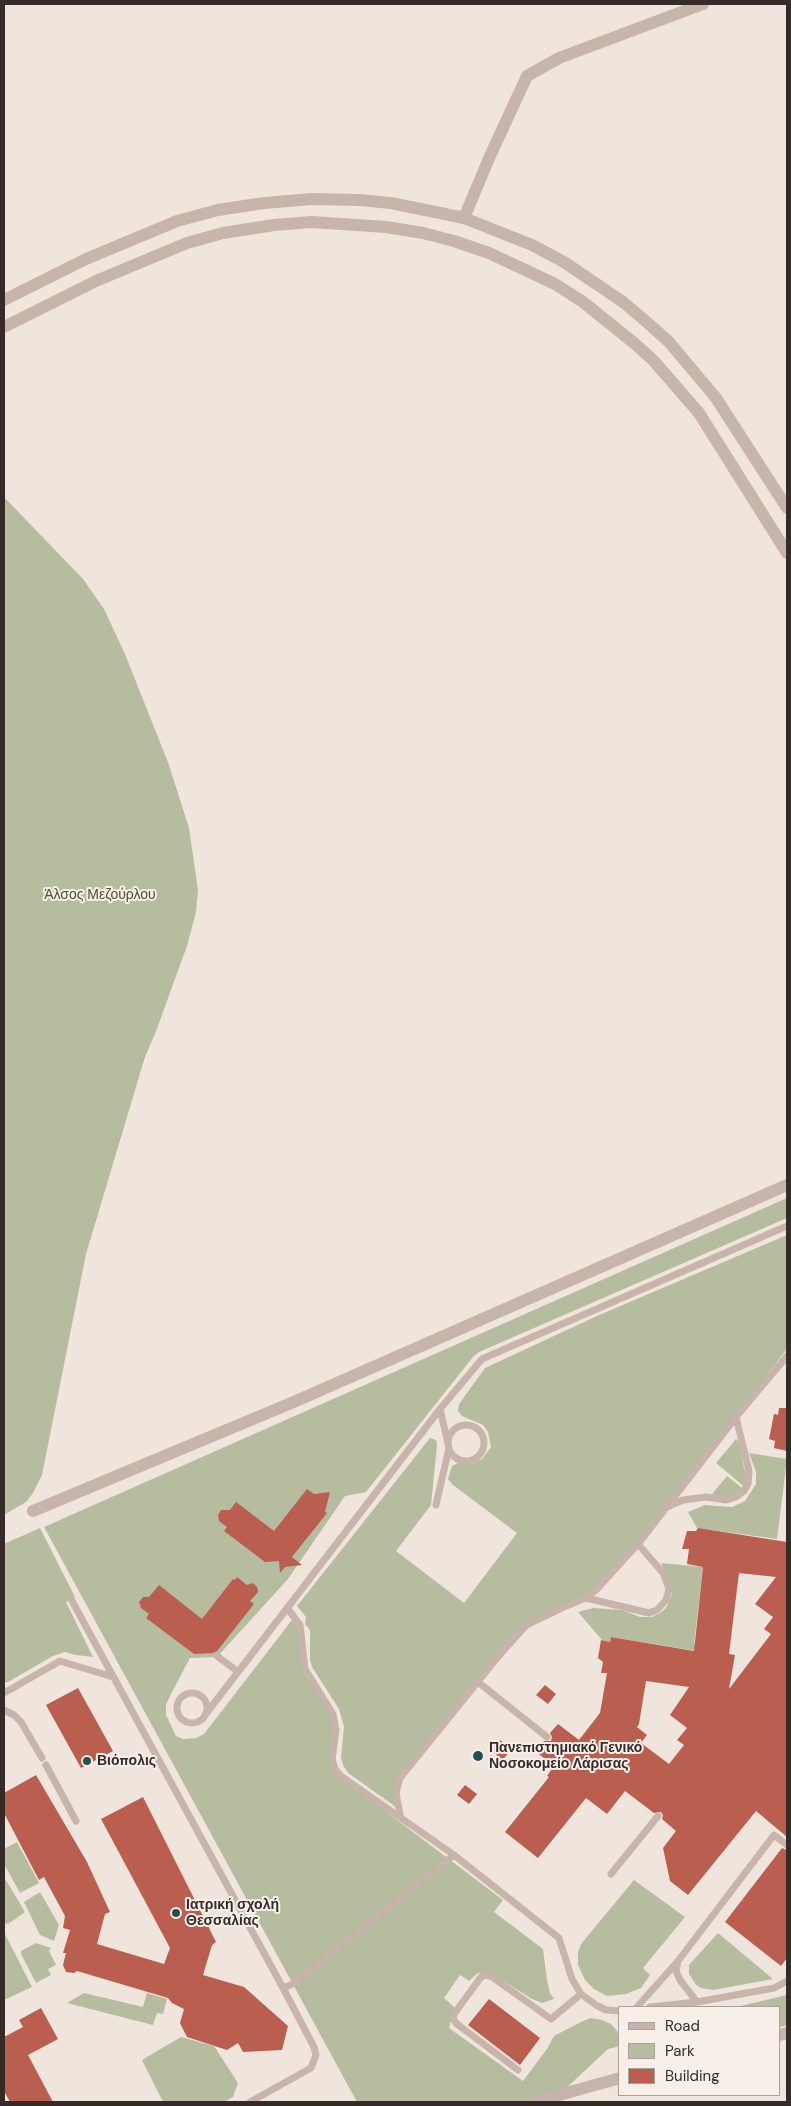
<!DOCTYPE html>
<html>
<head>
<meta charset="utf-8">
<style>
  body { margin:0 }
  #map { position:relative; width:791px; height:2106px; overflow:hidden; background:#f0e5dd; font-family:"DM Sans",sans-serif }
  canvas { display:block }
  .frame { position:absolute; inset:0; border:5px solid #352b29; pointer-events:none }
  .legend { position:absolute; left:618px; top:2006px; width:162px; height:90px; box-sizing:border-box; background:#f8efe9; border:1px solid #aaa19c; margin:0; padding:6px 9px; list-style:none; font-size:15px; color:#352b29 }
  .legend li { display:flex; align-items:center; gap:10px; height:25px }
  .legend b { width:25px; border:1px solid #aaa19c }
</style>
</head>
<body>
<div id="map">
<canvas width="791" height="2106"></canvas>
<div class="frame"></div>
<ul class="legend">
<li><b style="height:6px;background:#c7b4aa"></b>Road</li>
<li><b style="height:14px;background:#b6bd9e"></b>Park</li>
<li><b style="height:14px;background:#ba5e50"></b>Building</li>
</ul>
</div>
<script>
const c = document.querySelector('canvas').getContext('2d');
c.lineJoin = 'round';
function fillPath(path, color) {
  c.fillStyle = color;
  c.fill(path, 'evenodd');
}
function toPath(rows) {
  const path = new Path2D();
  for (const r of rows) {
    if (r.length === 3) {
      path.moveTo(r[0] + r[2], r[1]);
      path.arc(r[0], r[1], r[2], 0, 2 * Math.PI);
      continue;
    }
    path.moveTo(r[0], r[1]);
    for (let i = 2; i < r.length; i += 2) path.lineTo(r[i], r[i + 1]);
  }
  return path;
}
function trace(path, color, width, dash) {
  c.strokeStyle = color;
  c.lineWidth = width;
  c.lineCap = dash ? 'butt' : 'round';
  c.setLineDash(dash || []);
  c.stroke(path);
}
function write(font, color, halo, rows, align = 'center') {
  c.font = font + ' "DM Sans",sans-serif';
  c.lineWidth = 4;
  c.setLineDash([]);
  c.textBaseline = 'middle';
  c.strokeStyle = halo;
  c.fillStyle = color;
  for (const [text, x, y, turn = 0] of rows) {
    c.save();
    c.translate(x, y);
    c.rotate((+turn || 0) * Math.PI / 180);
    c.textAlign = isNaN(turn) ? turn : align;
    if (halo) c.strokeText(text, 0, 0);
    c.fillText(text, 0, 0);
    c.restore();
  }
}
fillPath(toPath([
  [4,497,83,579,104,609,125,654,169,765,189,828,198,890,196,912,187,946,155,1034,145,1057,86,1254,42,1475,33,1493,26,1502,4,1515],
  [787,1198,787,1218,479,1352,473,1357,366,1492,345,1496,288,1579,217,1657,190,1658,170,1696,166,1705,166,1715,176,1736,183,1739,196,1738,204,1734,292,1620,299,1627,305,1669,333,1716,334,1760,339,1776,503,1900,494,1912,543,1949,547,1980,550,1993,554,1999,542,2003,532,1999,492,1974,478,1973,469,1981,460,1975,444,1998,454,2007,449,2028,523,2081,547,2049,554,2036,581,2022,591,2018,602,2020,611,2024,617,2031,620,2040,620,2046,608,2049,563,2091,525,2102,357,2102,44,1527],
  [787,1235,787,1349,600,1591,532,1624,425,1743,398,1776,396,1807,348,1773,343,1765,341,1757,344,1727,339,1709,312,1667,310,1660,310,1630,305,1624,306,1617,297,1606,430,1438,436,1440,437,1445,431,1505,396,1551,464,1603,517,1533,453,1485,448,1479,452,1466,458,1463,472,1464,482,1459,491,1447,488,1432,483,1425,462,1416,458,1411,459,1404,485,1368,597,1316],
  [736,1439,739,1442,744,1468,748,1475,747,1489,716,1463],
  [749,1453,787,1459,777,1539,697,1528,688,1512,705,1505,732,1507,745,1501,756,1484,756,1472],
  [727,1476,747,1492,742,1496,708,1499],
  [40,1528,75,1597,66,1602,93,1657,76,1655,65,1652,53,1656,8,1682,4,1682,4,1544],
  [661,1563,703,1567,694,1644,698,1645,697,1651,611,1637,610,1642,602,1640,578,1612,593,1608,622,1610,640,1617,652,1617,660,1613,666,1608,672,1594,670,1583],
  [17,1842,39,1883,20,1893,4,1864,4,1849],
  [6,1880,25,1912,8,1924,4,1923,4,1881],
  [634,1880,685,1917,643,1968,650,1975,641,1988,626,1994,607,1996,594,1989,585,1980,578,1965,578,1952,581,1944],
  [40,1892,59,1925,54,1941,40,1935,24,1902],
  [4,1932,32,1987,4,2000],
  [718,1933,773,1979,713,1990,701,1988,696,1985,689,1974,689,1965],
  [36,1943,51,1948,49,1951,56,1965,48,1969,51,1975,36,1983,21,1954,21,1951],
  [84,1993,143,2007,147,1993,167,1999,163,2014,157,2013,153,2025,67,2003],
  [787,1995,787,2025,780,2027,780,2007,736,2007],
  [181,2037,214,2046,238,2083,233,2097,224,2102,163,2102,142,2060]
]), '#b6bd9e');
fillPath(toPath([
  [779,1408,787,1408,787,1451,774,1448,775,1441,769,1439,774,1414,778,1415],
  [307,1489,314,1494,330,1492,325,1512,327,1513,292,1557,302,1565,285,1567,280,1573,279,1561,265,1562,224,1531,227,1527,219,1521,218,1515,221,1510,230,1510,236,1502,274,1531],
  [698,1528,787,1542,787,1837,756,1811,688,1895,670,1881,663,1848,676,1831,662,1819,663,1815,661,1812,654,1813,625,1791,607,1814,586,1798,538,1858,505,1832,549,1777,547,1776,554,1766,535,1751,544,1741,551,1741,552,1737,550,1733,558,1724,579,1740,600,1713,607,1673,601,1673,603,1662,598,1658,601,1640,610,1642,611,1637,694,1651,703,1567,687,1564,689,1549,682,1549,687,1531,696,1531],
  [739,1573,776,1577,755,1604,773,1617,764,1629,771,1634,729,1689,735,1655,729,1654],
  [646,1681,689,1687,670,1715,687,1728,677,1740,684,1745,669,1764,641,1743,647,1735,637,1727,639,1724],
  [237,1577,247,1585,253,1583,257,1587,258,1592,250,1601,254,1604,217,1651,213,1653,194,1654,146,1618,149,1614,141,1608,139,1602,143,1597,149,1597,159,1585,202,1619,233,1579,235,1580],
  [545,1685,556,1694,548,1704,536,1695],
  [78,1688,113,1751,81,1768,46,1705],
  [500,1740,511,1749,503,1760,492,1751],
  [36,1775,87,1862,110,1912,105,1914,97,1944,164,1964,170,1948,101,1819,143,1797,216,1942,212,1945,203,1975,244,1987,288,2026,282,2050,243,2052,238,2043,227,2050,187,2037,180,2023,184,2009,172,2003,168,1998,77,1971,74,1973,66,1972,63,1965,66,1953,63,1953,70,1930,63,1928,65,1916,44,1877,39,1880,4,1813,4,1793],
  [465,1785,477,1794,469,1804,457,1795],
  [782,1848,787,1850,787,1958,781,1966,725,1922],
  [489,1999,540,2038,520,2065,468,2025],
  [41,2008,58,2039,28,2055,53,2102,10,2102,4,2091,4,2037,23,2027,19,2020]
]), '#ba5e50');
trace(toPath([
  [466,1443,18],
  [436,1505,449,1448,440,1409],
  [667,1507,683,1500,706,1497,726,1500,736,1497,744,1491,748,1484,749,1471,736,1417],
  [586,1598,649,1613,657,1610,666,1600,669,1589,663,1573,638,1544],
  [71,1599,283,1988,314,2047,316,2055,311,2068,250,2102],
  [287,1608,300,1625,305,1669,333,1714,336,1730,332,1759,335,1769,341,1776,454,1855,559,1938,572,1979,581,1994,596,2005,606,2010,620,2011],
  [217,1656,237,1671],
  [478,1682,547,1737],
  [4,1693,60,1661,113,1677],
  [192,1708,15],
  [4,1710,14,1715,21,1722,42,1758],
  [205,1715,440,1409,482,1359,787,1226],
  [46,1765,76,1821],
  [400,1815,396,1793,400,1778,522,1627,566,1606,586,1598,598,1588,638,1544,736,1417,787,1356],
  [611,1874,658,1816],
  [678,1961,676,1971,680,1980,697,2002],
  [283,1988,293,1984,454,1855],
  [637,2007,678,1961,774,1835,787,1845],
  [650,2007,697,2002,774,1988,787,1981],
  [518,2070,457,2024,453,2019,454,2014,481,1977,486,1975,492,1977,551,2019,581,1994]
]), '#c7b4aa', 7);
trace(toPath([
  [464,218,490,156,527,76,559,58,703,4],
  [33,1511,296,1401,787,1185]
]), '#c7b4aa', 12);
trace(toPath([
  [4,300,86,259,177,221,218,210,264,203,312,199,359,200,391,203,464,218,532,245,564,262,623,302,649,324,669,342,716,398,787,508],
  [4,327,96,281,187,243,223,233,274,225,311,222,386,227,423,233,454,241,489,253,555,284,583,302,634,343,653,360,699,413,787,553],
  [780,2035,787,2033],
  [534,2102,620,2078]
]), '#c7b4aa', 12);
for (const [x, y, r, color] of [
  [478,1756,6,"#225250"],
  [87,1761,5,"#225250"],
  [176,1913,5,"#225250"]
]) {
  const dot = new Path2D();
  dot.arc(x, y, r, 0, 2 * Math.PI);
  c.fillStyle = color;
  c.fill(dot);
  trace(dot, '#f8efe9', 2);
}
write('14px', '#48502f', '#f8efe9', [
  ["Άλσος Μεζούρλου",100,895]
]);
write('bold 14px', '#352b29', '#f8efe9', [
  ["Πανεπιστημιακό Γενικό",489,1748],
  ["Νοσοκομείο Λάρισας",489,1764],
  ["Βιόπολις",97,1761],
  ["Ιατρική σχολή",186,1905],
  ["Θεσσαλίας",186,1921]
], 'left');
</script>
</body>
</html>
